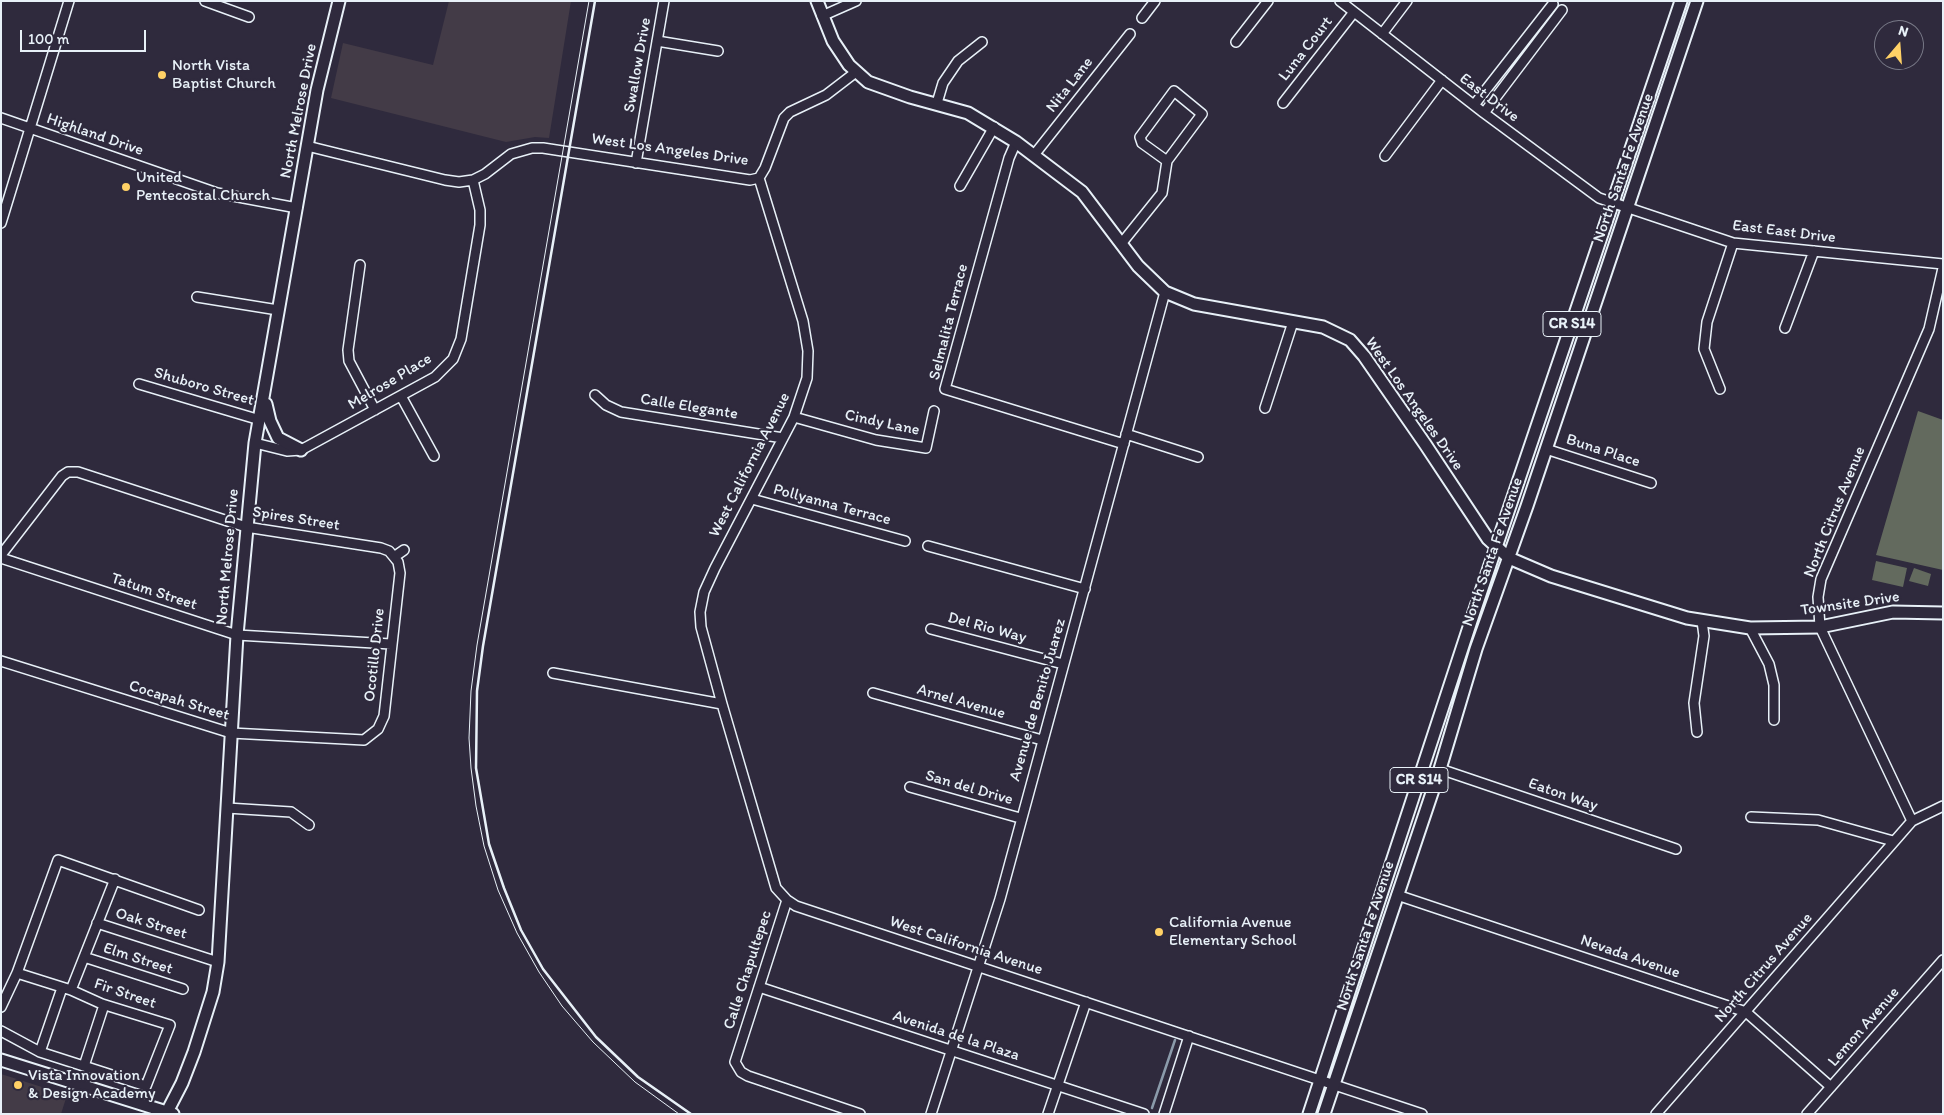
<!DOCTYPE html>
<html>
<head>
<meta charset="utf-8">
<style>
  body { margin:0 }
  #map { position:relative; width:1944px; height:1115px; overflow:hidden; background:#2f2a3d; font-family:Itim,sans-serif }
  canvas { display:block }
  .frame { position:absolute; inset:0; border:2px solid #e8f1f8; pointer-events:none }
  .north { position:absolute; left:1874px; top:20px; width:50px; height:50px; box-sizing:border-box; background:#2f2a3d; border:1px solid #797a88; border-radius:50%; rotate:18deg; font-size:14px; font-weight:700; line-height:20px; text-align:center; color:#e8f1f8 }
  .north::after { content:''; display:block; margin:auto; width:18px; height:22px; background:#ffd166; clip-path:polygon(50% 0,100% 100%,50% 72%,0 100%) }
  .scale { position:absolute; left:20px; top:30px; width:126px; height:22px; box-sizing:border-box; border:2px solid #e8f1f8; border-top:0; padding-left:6px; font-size:15px; line-height:18px; white-space:nowrap; color:#e8f1f8; -webkit-text-stroke:4px #2f2a3d; paint-order:stroke }
</style>
</head>
<body>
<div id="map">
<canvas width="1944" height="1115"></canvas>
<div class="frame"></div>
<div class="north">N</div>
<div class="scale">100 m</div>
</div>
<script>
const c = document.querySelector('canvas').getContext('2d');
c.lineJoin = 'round';
function fillPath(path, color) {
  c.fillStyle = color;
  c.fill(path, 'evenodd');
}
function toPath(rows) {
  const path = new Path2D();
  for (const r of rows) {
    path.moveTo(r[0], r[1]);
    for (let i = 2; i < r.length; i += 2) path.lineTo(r[i], r[i + 1]);
  }
  return path;
}
function trace(path, color, width, dash) {
  c.strokeStyle = color;
  c.lineWidth = width;
  c.lineCap = dash ? 'butt' : 'round';
  c.setLineDash(dash || []);
  c.stroke(path);
}
function write(font, color, halo, rows, align = 'center') {
  c.font = font + ' Itim,sans-serif';
  c.lineWidth = 4.5;
  c.setLineDash([]);
  c.textBaseline = 'middle';
  c.strokeStyle = halo;
  c.fillStyle = color;
  for (const [text, x, y, turn = 0] of rows) {
    c.save();
    c.translate(x, y);
    c.rotate((+turn || 0) * Math.PI / 180);
    c.textAlign = isNaN(turn) ? turn : align;
    if (halo) c.strokeText(text, 0, 0);
    c.fillText(text, 0, 0);
    c.restore();
  }
}
fillPath(toPath([
  [449,1,571,1,549,138,535,137,506,142,331,98,343,43,433,65],
  [1,1074,67,1095,61,1114,1,1114]
]), '#433b47');
fillPath(toPath([
  [1918,411,1943,420,1943,570,1876,555],
  [1876,561,1907,568,1903,587,1872,580],
  [1914,568,1931,574,1928,586,1909,581]
]), '#636a5e');
trace(toPath([
  [1152,1108,1175,1040]
]), '#8b9bab', 2.5);
const minor = toPath([
  [205,1,249,17],
  [1340,1,1484,113,1599,198,1733,243,1943,264],
  [822,16,856,1],
  [1142,18,1155,1],
  [1382,34,1407,1],
  [657,41,718,51],
  [1236,42,1268,1],
  [1174,91,1202,114,1167,161,1142,143,1140,137,1174,91],
  [937,103,943,83,958,61,982,42],
  [1283,103,1354,12],
  [1474,105,1553,4],
  [1484,113,1562,10],
  [1,118,217,193,297,208],
  [1016,142,1009,158,945,389,1124,444],
  [307,146,445,180,459,182,473,180,485,174,511,154,532,148,543,148,750,180,759,178,765,168,784,118,790,112,826,95,856,72],
  [1034,155,1130,34],
  [1385,156,1442,80],
  [636,163,664,1],
  [759,178,803,321,808,351,807,378,794,417,715,568,704,592,700,612,701,627,722,704,776,888,787,900,796,906,1422,1114],
  [960,186,994,127],
  [1,223,69,1],
  [1121,244,1162,193,1167,161],
  [360,265,348,350,349,361,375,410],
  [197,297,278,310],
  [1785,328,1814,251],
  [139,384,260,420],
  [1720,389,1704,349,1707,322,1733,243],
  [595,395,606,405,621,412,783,438],
  [401,396,434,456],
  [1265,408,1293,322],
  [794,417,876,440,926,448,934,411],
  [1126,434,1198,457],
  [255,443,287,451,301,450,435,377,453,359,461,339,480,225,480,210,473,180],
  [1546,449,1651,483],
  [752,499,905,541],
  [928,546,1085,589],
  [1,555,62,476,68,472,78,472,246,527,381,548,389,551,394,557,398,562,400,573,384,716,378,729,364,740,231,733,1,661],
  [394,557,404,550],
  [1,558,237,635,391,644],
  [1750,628,1769,664,1774,685,1774,720],
  [931,629,1063,664],
  [553,673,722,704],
  [873,693,1042,740],
  [1697,732,1694,703,1704,636,1702,621],
  [1440,769,1676,849],
  [910,787,1020,818],
  [227,808,291,812,309,825],
  [1751,817,1818,820,1893,841],
  [1912,821,1820,627,1818,597,1821,579,1929,329,1943,268],
  [1397,895,1746,1012,1831,1087],
  [787,900,735,1062,741,1072,748,1076,860,1114],
  [97,923,218,962],
  [84,957,183,989],
  [759,987,1144,1114],
  [71,990,115,879],
  [1,1007,17,973,58,860,199,910],
  [1,1031,40,1052,146,1086,170,1025,102,1004,71,990,17,973],
  [40,1052,62,988],
  [84,1066,104,1005],
  [931,1114,1000,899,1165,292],
  [1048,1114,1086,1002],
  [1164,1114,1189,1036],
  [1656,1114,1912,821,1943,806],
  [1807,1114,1943,960]
]);
const major = toPath([
  [817,1,833,41,849,65,868,82,910,97,968,113,1016,142,1082,192,1138,266,1165,292,1194,304,1323,327,1350,340,1364,356,1425,444,1488,539,1509,558,1551,576,1687,618,1750,628,1820,627,1893,612,1943,613],
  [266,404,270,421,278,438,301,450],
  [1,1060,173,1114],
  [166,1114,182,1083,194,1052,213,992,218,962,237,635,255,443,317,90,339,1],
  [1309,1114,1471,621,1681,1],
  [1324,1114,1440,769,1476,649,1527,506,1697,1]
]);
trace(minor, '#e8f1f8', 12);
trace(major, '#e8f1f8', 15);
trace(minor, '#2f2a3d', 9);
trace(major, '#2f2a3d', 11);
trace(toPath([
  [589,1,477,645,471,691,469,738,471,768,476,806,484,846,498,890,517,933,539,972,562,1006,593,1042,635,1082,679,1114]
]), '#e8f1f8', 1);
trace(toPath([
  [595,1,483,646,477,691,476,768,489,844,504,888,521,930,543,969,596,1037,638,1077,691,1114]
]), '#e8f1f8', 2.5);
for (const [x, y, r, color] of [
  [162,75,5,"#ffd166"],
  [126,187,5,"#ffd166"],
  [1159,932,5,"#ffd166"],
  [18,1085,5,"#ffd166"]
]) {
  const dot = new Path2D();
  dot.arc(x, y, r, 0, 2 * Math.PI);
  c.fillStyle = color;
  c.fill(dot);
  trace(dot, '#2f2a3d', 2);
}
for (const [x, y, w] of [
  [1572,324,58],
  [1419,780,58]
]) {
  const box = new Path2D();
  box.roundRect(x - w / 2, y - 12.5, w, 25, 4);
  c.fillStyle = '#2f2a3d';
  c.fill(box);
  trace(box, '#e8f1f8', 1);
}
write('bold 15px', '#e8f1f8', null, [
  ["CR S14",1572,324],
  ["CR S14",1419,780]
]);
write('16px', '#e8f1f8', '#2f2a3d', [
  ["Luna Court",1306,49,-52],
  ["Swallow Drive",638,65,-80],
  ["Nita Lane",1070,85,-52],
  ["East Drive",1489,98,37],
  ["North Melrose Drive",299,111,-79],
  ["Highland Drive",95,135,19],
  ["West Los Angeles Drive",670,150,8],
  ["North Santa Fe Avenue",1624,168,-71],
  ["East East Drive",1784,232,7],
  ["Selmalita Terrace",949,322,-76],
  ["Melrose Place",390,382,-31],
  ["Shuboro Street",204,387,16],
  ["West Los Angeles Drive",1414,404,55],
  ["Calle Elegante",689,407,9],
  ["Cindy Lane",882,423,12],
  ["Buna Place",1603,451,18],
  ["West California Avenue",750,465,-63],
  ["Pollyanna Terrace",832,505,15],
  ["North Citrus Avenue",1835,512,-68],
  ["Spires Street",296,519,9],
  ["North Santa Fe Avenue",1493,552,-71],
  ["North Melrose Drive",228,557,-85],
  ["Tatum Street",154,592,18],
  ["Townsite Drive",1850,604,-8],
  ["Del Rio Way",987,628,15],
  ["Ocotillo Drive",375,655,-84],
  ["Avenue de Benito Juarez",1038,700,-74],
  ["Cocapah Street",179,701,17],
  ["Arnel Avenue",961,702,16],
  ["San del Drive",969,788,16],
  ["Eaton Way",1563,795,19],
  ["Oak Street",151,924,17],
  ["North Santa Fe Avenue",1366,936,-72],
  ["West California Avenue",966,946,18],
  ["Nevada Avenue",1630,957,19],
  ["Elm Street",138,959,18],
  ["North Citrus Avenue",1764,968,-49],
  ["Calle Chapultepec",748,970,-72],
  ["Fir Street",125,994,19],
  ["Lemon Avenue",1864,1027,-49],
  ["Avenida de la Plaza",956,1036,18]
]);
write('16px', '#e8f1f8', '#2f2a3d', [
  ["North Vista",172,66],
  ["Baptist Church",172,84],
  ["United",136,178],
  ["Pentecostal Church",136,196],
  ["California Avenue",1169,923],
  ["Elementary School",1169,941],
  ["Vista Innovation",28,1076],
  ["& Design Academy",28,1094]
], 'left');
</script>
</body>
</html>
